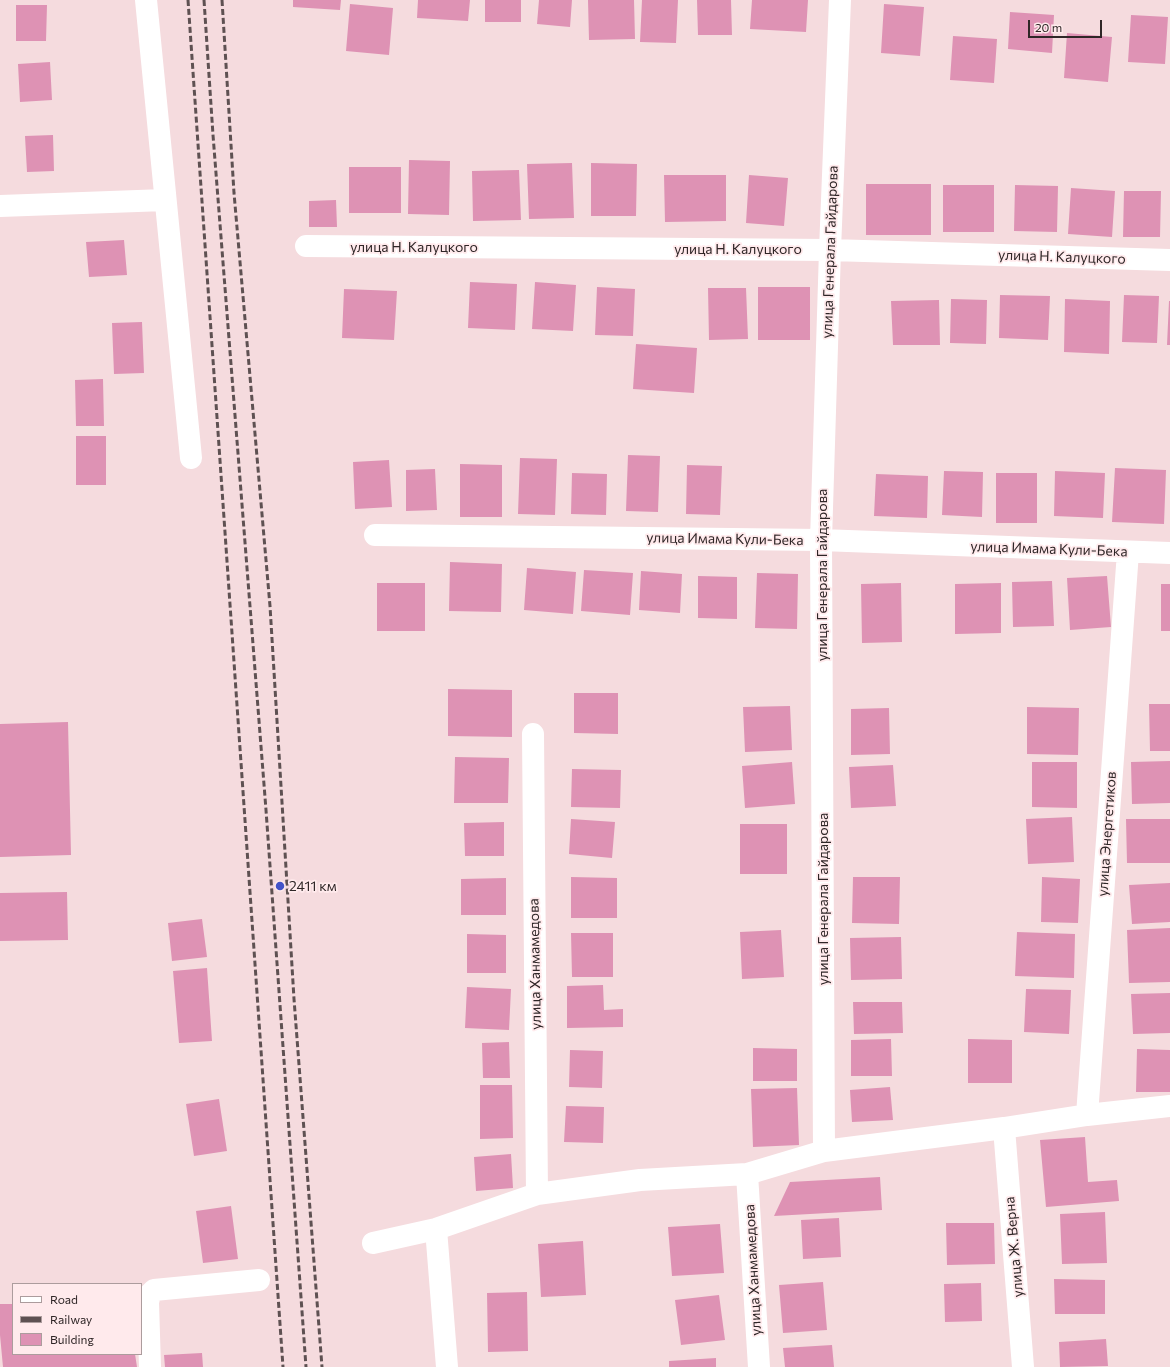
<!DOCTYPE html>
<html>
<head>
<meta charset="utf-8">
<style>
  body { margin:0 }
  #map { position:relative; width:1170px; height:1367px; overflow:hidden; background:#f5dbde; font-family:Commissioner,sans-serif }
  canvas { display:block }
  .legend { position:absolute; left:12px; top:1283px; width:130px; height:72px; box-sizing:border-box; background:#ffeaec; border:1px solid #ac9c9d; margin:0; padding:5px 7px; list-style:none; font-size:12px; color:#2f2627 }
  .legend li { display:flex; align-items:center; gap:8px; height:20px }
  .legend b { width:20px; border:1px solid #ac9c9d }
  .scale { position:absolute; left:1028px; top:20px; width:74px; height:18px; box-sizing:border-box; border:2px solid #2f2627; border-top:0; padding-left:5px; font-size:12px; line-height:14px; white-space:nowrap; color:#2f2627; -webkit-text-stroke:3px #ffeaec; paint-order:stroke }
</style>
</head>
<body>
<div id="map">
<canvas width="1170" height="1367"></canvas>
<ul class="legend">
<li><b style="height:5px;background:#fff"></b>Road</li>
<li><b style="height:5px;background:#5e5152"></b>Railway</li>
<li><b style="height:11px;background:#de92b4"></b>Building</li>
</ul>
<div class="scale">20 m</div>
</div>
<script>
const c = document.querySelector('canvas').getContext('2d');
c.lineJoin = 'round';
function fillPath(path, color) {
  c.fillStyle = color;
  c.fill(path, 'evenodd');
}
function toPath(rows) {
  const path = new Path2D();
  for (const r of rows) {
    path.moveTo(r[0], r[1]);
    for (let i = 2; i < r.length; i += 2) path.lineTo(r[i], r[i + 1]);
  }
  return path;
}
function trace(path, color, width, dash) {
  c.strokeStyle = color;
  c.lineWidth = width;
  c.lineCap = dash ? 'butt' : 'round';
  c.setLineDash(dash || []);
  c.stroke(path);
}
function write(font, color, halo, rows, align = 'center') {
  c.font = font + ' Commissioner,sans-serif';
  c.lineWidth = 3.5;
  c.setLineDash([]);
  c.textBaseline = 'middle';
  c.strokeStyle = halo;
  c.fillStyle = color;
  for (const [text, x, y, turn = 0] of rows) {
    c.save();
    c.translate(x, y);
    c.rotate((+turn || 0) * Math.PI / 180);
    c.textAlign = isNaN(turn) ? turn : align;
    if (halo) c.strokeText(text, 0, 0);
    c.fillText(text, 0, 0);
    c.restore();
  }
}
fillPath(toPath([
  [293,0,341,0,340,10,293,7],
  [418,0,470,0,468,21,417,18],
  [485,0,521,0,521,22,485,22],
  [539,0,572,0,570,27,537,24],
  [588,0,634,0,635,39,589,40],
  [642,0,678,0,676,43,640,42],
  [697,0,731,0,732,35,698,35],
  [752,0,808,0,806,32,750,29],
  [350,4,393,8,389,55,346,51],
  [884,4,924,7,920,56,881,53],
  [16,5,47,5,46,41,16,41],
  [1010,12,1054,15,1052,53,1008,49],
  [1131,15,1168,17,1165,64,1128,62],
  [1067,33,1112,37,1108,82,1064,78],
  [953,36,997,39,994,83,950,80],
  [50,62,52,100,20,102,18,64],
  [53,135,54,171,27,172,25,136],
  [409,160,450,161,449,215,408,214],
  [572,163,574,218,529,219,527,164],
  [591,163,637,164,636,216,591,216],
  [349,167,401,167,401,213,349,213],
  [519,170,521,220,473,221,472,171],
  [664,175,726,175,726,221,665,222],
  [749,175,788,178,784,226,746,223],
  [866,184,931,184,931,235,866,235],
  [943,185,994,185,994,232,943,232],
  [1015,185,1058,186,1057,232,1014,231],
  [1071,188,1115,191,1112,237,1068,234],
  [1124,191,1161,191,1160,237,1123,237],
  [336,200,337,227,309,227,309,201],
  [124,240,127,275,89,277,86,242],
  [470,282,517,284,515,330,468,328],
  [535,282,576,285,573,331,532,329],
  [597,287,635,289,633,336,595,335],
  [758,287,810,287,810,340,758,340],
  [708,288,746,288,748,339,709,340],
  [344,289,397,291,394,340,342,338],
  [1000,295,1050,296,1048,340,999,338],
  [1124,295,1159,296,1157,343,1122,342],
  [951,299,987,300,986,344,950,343],
  [1065,299,1110,301,1109,354,1064,352],
  [939,300,940,345,893,345,891,301],
  [1169,301,1170,301,1170,345,1167,345],
  [142,322,144,373,114,374,112,323],
  [636,344,697,348,694,393,633,389],
  [103,379,104,426,76,426,75,380],
  [76,436,106,436,106,485,76,485],
  [628,455,660,456,658,512,626,511],
  [520,458,557,459,555,515,518,514],
  [389,460,392,507,355,509,353,462],
  [460,464,502,465,502,517,460,517],
  [687,465,722,466,720,515,686,514],
  [1115,468,1166,470,1164,524,1112,522],
  [435,469,437,510,406,511,406,470],
  [944,471,983,472,982,517,942,515],
  [1055,471,1105,473,1103,518,1054,516],
  [572,473,607,474,606,515,571,514],
  [996,473,1037,473,1037,523,996,523],
  [876,474,928,476,927,518,874,516],
  [450,562,502,564,501,612,449,611],
  [527,568,576,572,573,614,524,610],
  [584,570,633,573,630,615,581,611],
  [641,571,682,574,680,613,639,610],
  [757,573,798,574,797,629,755,628],
  [698,576,737,577,737,619,698,618],
  [1107,576,1111,627,1070,630,1067,578],
  [1052,581,1054,626,1013,627,1012,582],
  [377,583,425,583,425,631,377,631],
  [901,583,902,642,862,643,861,584],
  [1001,583,1001,633,955,634,955,584],
  [1161,584,1170,584,1170,631,1161,631],
  [448,689,512,690,512,737,448,736],
  [574,693,618,693,618,734,574,733],
  [1149,704,1170,704,1170,751,1150,751],
  [790,706,792,750,745,752,743,707],
  [1027,707,1079,708,1078,755,1027,754],
  [889,708,890,754,851,755,851,709],
  [68,722,71,855,0,857,0,724],
  [455,757,509,758,508,803,454,803],
  [1170,761,1170,803,1132,804,1131,762],
  [792,762,795,804,745,808,742,766],
  [1032,762,1077,762,1077,808,1032,807],
  [893,765,896,806,851,808,849,767],
  [572,769,621,770,620,808,571,807],
  [1072,817,1074,862,1028,864,1026,819],
  [571,819,615,822,612,858,569,854],
  [1126,819,1170,819,1170,863,1127,863],
  [504,822,504,856,465,856,464,823],
  [740,824,787,824,787,874,740,874],
  [571,877,617,878,617,918,571,918],
  [853,877,900,877,899,924,852,923],
  [1042,877,1080,879,1078,923,1041,922],
  [506,878,506,915,461,915,461,879],
  [1170,883,1170,922,1132,924,1129,885],
  [67,892,68,940,0,941,0,893],
  [202,919,207,957,172,961,168,923],
  [1170,928,1170,982,1129,983,1127,930],
  [781,930,784,977,742,979,740,932],
  [1017,932,1075,934,1074,978,1015,976],
  [571,933,613,933,613,977,572,977],
  [467,934,506,935,506,973,467,973],
  [901,937,902,979,851,980,850,938],
  [207,968,212,1041,179,1043,173,971],
  [603,985,604,1010,623,1009,623,1027,567,1028,567,986],
  [467,987,511,989,509,1030,465,1028],
  [1026,989,1071,990,1069,1034,1024,1032],
  [1170,993,1170,1033,1133,1034,1131,994],
  [853,1002,902,1002,903,1033,854,1034],
  [891,1039,892,1076,851,1076,851,1040],
  [968,1039,1012,1040,1012,1083,968,1083],
  [509,1042,510,1078,483,1078,482,1043],
  [753,1048,797,1049,797,1081,753,1081],
  [1137,1049,1170,1050,1170,1092,1136,1092],
  [570,1050,603,1051,602,1088,569,1087],
  [480,1085,512,1085,513,1138,480,1139],
  [890,1087,893,1120,852,1122,850,1090],
  [797,1088,799,1145,753,1147,751,1089],
  [219,1099,227,1151,194,1156,186,1104],
  [566,1106,604,1107,603,1143,564,1142],
  [1085,1137,1088,1182,1117,1180,1119,1201,1046,1207,1040,1140],
  [511,1154,513,1188,476,1191,474,1157],
  [880,1177,882,1210,774,1216,790,1182],
  [231,1206,238,1259,203,1263,196,1211],
  [1105,1212,1107,1263,1062,1264,1060,1214],
  [839,1218,841,1257,803,1259,801,1220],
  [946,1223,994,1223,995,1264,947,1265],
  [720,1224,724,1273,672,1276,668,1227],
  [583,1241,586,1295,541,1297,538,1244],
  [1054,1279,1105,1280,1105,1314,1055,1314],
  [823,1282,827,1330,783,1333,779,1285],
  [981,1283,982,1321,945,1322,944,1284],
  [527,1292,528,1351,488,1352,487,1293],
  [719,1295,725,1340,681,1345,675,1300],
  [0,1304,13,1304,13,1354,135,1354,137,1367,3,1367,0,1335],
  [1106,1339,1108,1366,1060,1367,1059,1342],
  [832,1345,834,1367,785,1367,783,1348],
  [202,1353,203,1367,165,1367,164,1355],
  [716,1358,716,1367,669,1367,669,1361]
]), '#de92b4');
trace(toPath([
  [146,0,191,458],
  [0,206,165,200],
  [306,246,830,250,1170,260],
  [375,535,821,540,1170,553],
  [533,734,537,1194],
  [1087,1115,1128,552],
  [1004,1128,1023,1367],
  [824,1151,821,540,830,250,840,0],
  [747,1174,759,1367],
  [436,1229,447,1367],
  [373,1243,436,1229,537,1194,640,1180,747,1174,824,1151,1004,1128,1087,1115,1170,1106],
  [150,1367,148,1302,150,1294,154,1290,259,1280]
]), '#fff', 22);
trace(toPath([
  [188,0,283,1367],
  [204,0,213,135,266,810,306,1367],
  [222,0,234,193,270,606,294,999,322,1367]
]), '#5e5152', 3, [6, 3]);
for (const [x, y, r, color] of [
  [280,886,5,"#4354c8"]
]) {
  const dot = new Path2D();
  dot.arc(x, y, r, 0, 2 * Math.PI);
  c.fillStyle = color;
  c.fill(dot);
  trace(dot, '#ffeaec', 1.5);
}
write('14px', '#2f2627', '#ffeaec', [
  ["улица Н. Калуцкого",414,247],
  ["улица Н. Калуцкого",738,249],
  ["улица Генерала Гайдарова",830,252,-88],
  ["улица Н. Калуцкого",1062,257,2],
  ["улица Имама Кули-Бека",725,539,1],
  ["улица Имама Кули-Бека",1049,549,2],
  ["улица Генерала Гайдарова",822,575,-90],
  ["улица Энергетиков",1107,834,-86],
  ["улица Генерала Гайдарова",823,899,-90],
  ["улица Ханмамедова",535,964,-91],
  ["улица Ж. Верна",1014,1247,-95],
  ["улица Ханмамедова",753,1270,-93]
]);
write('14px', '#2f2627', '#ffeaec', [
  ["2411 км",289,886]
], 'left');
</script>
</body>
</html>
